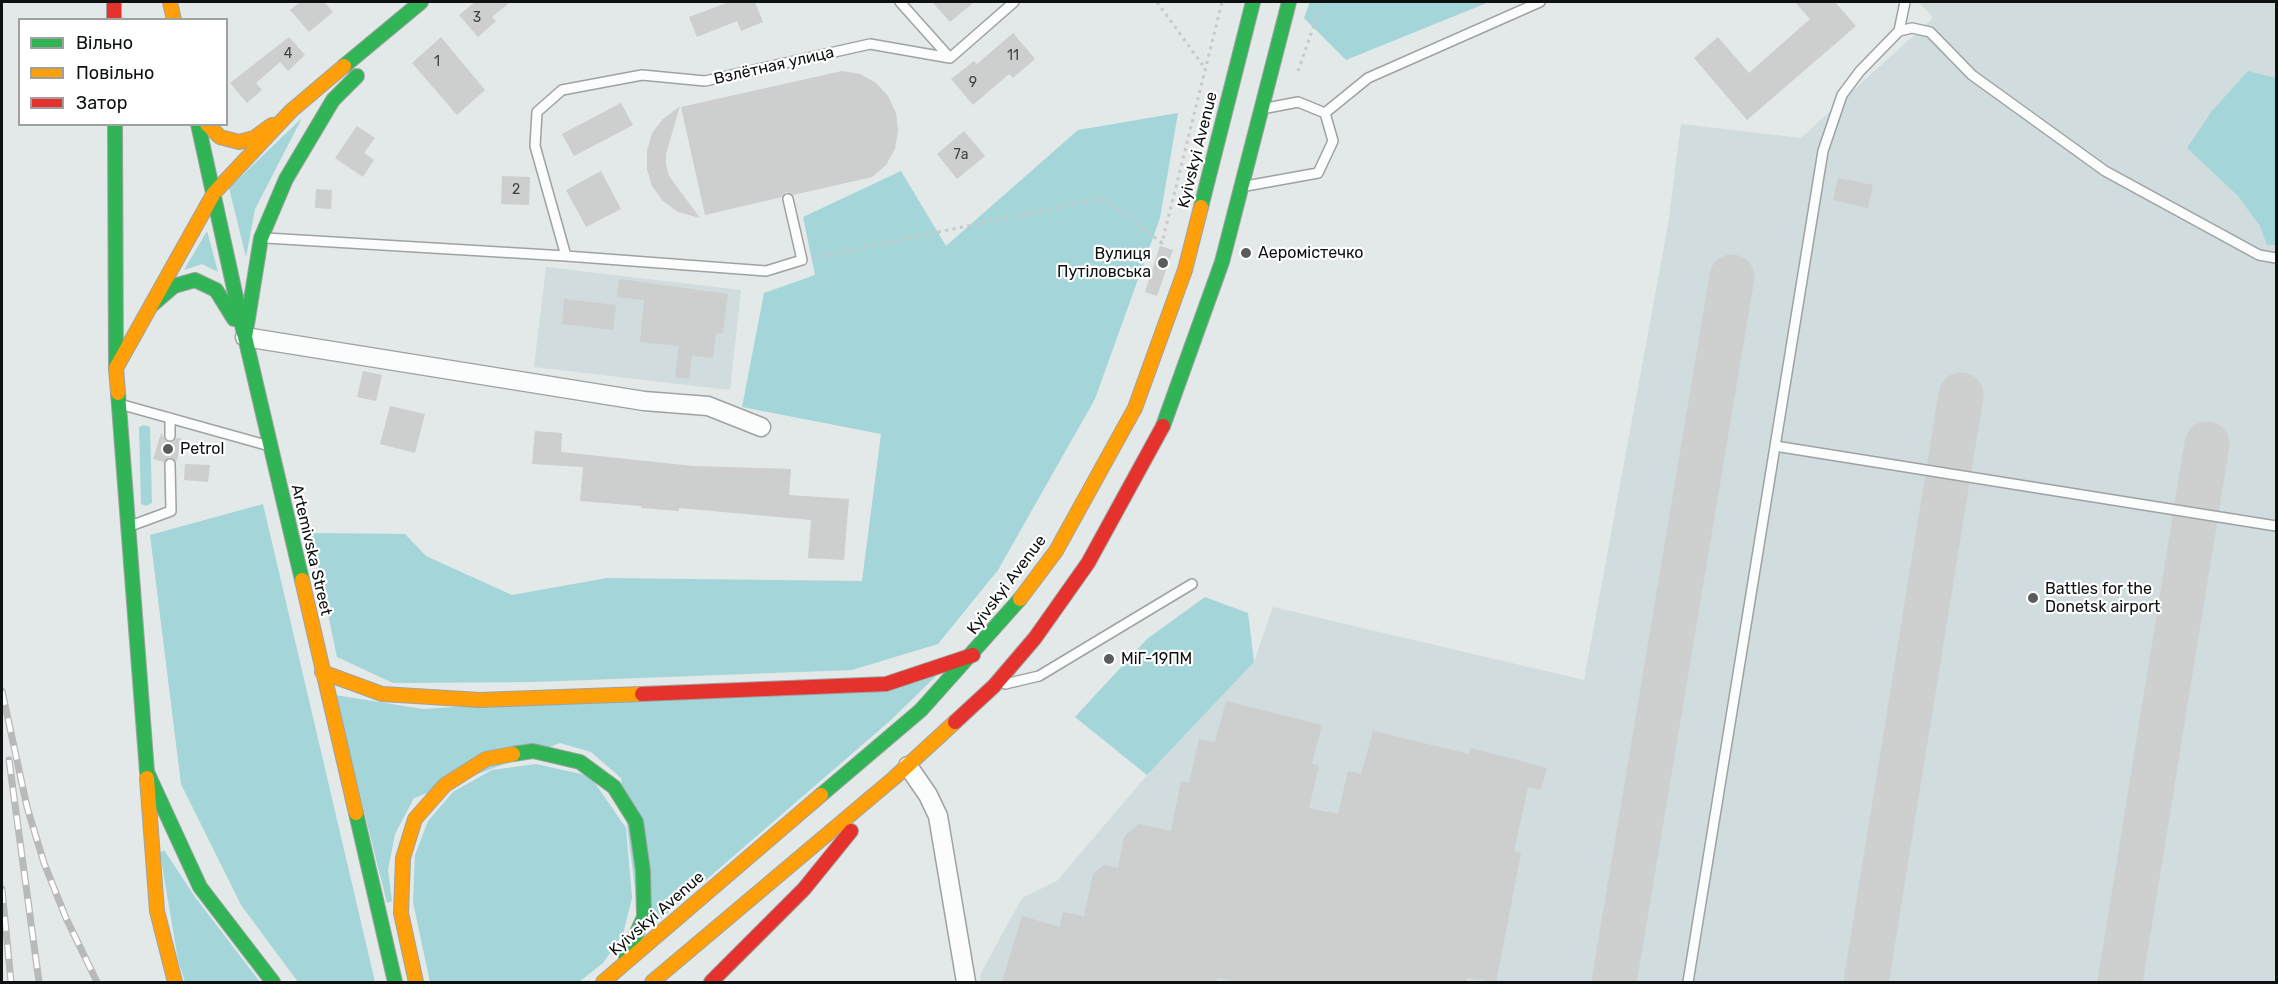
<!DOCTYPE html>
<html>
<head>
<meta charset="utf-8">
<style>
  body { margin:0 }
  #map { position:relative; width:2278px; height:984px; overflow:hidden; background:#e3e8e8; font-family:Rubik,sans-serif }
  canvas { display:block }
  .frame { position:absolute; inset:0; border:3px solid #0e1111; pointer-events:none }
  .legend { position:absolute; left:18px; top:18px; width:210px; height:108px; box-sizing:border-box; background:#fff; border:2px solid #9fa0a0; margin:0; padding:8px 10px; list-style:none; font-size:18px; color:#0e1111 }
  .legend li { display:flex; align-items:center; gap:12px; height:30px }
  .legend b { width:30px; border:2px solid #9fa0a0 }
</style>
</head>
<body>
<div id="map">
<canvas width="2278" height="984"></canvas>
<div class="frame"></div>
<ul class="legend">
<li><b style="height:8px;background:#30b455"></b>Вільно</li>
<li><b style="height:8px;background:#ff9f0a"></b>Повільно</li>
<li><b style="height:8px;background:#e5322d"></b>Затор</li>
</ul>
</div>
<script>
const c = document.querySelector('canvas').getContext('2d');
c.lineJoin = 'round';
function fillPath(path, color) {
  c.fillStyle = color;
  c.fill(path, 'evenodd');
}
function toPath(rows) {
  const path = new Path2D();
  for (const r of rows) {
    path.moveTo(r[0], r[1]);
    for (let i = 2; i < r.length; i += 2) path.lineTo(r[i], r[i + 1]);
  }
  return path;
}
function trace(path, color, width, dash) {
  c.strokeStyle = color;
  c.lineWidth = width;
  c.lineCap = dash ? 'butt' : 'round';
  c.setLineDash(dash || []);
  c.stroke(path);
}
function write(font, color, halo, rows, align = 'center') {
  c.font = font + ' Rubik,sans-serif';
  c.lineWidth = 4.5;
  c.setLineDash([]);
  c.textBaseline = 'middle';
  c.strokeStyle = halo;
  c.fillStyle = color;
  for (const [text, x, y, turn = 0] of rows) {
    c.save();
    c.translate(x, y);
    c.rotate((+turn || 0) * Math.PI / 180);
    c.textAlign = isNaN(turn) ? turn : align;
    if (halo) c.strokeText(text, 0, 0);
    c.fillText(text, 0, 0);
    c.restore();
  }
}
fillPath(toPath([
  [1919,2,2276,2,2276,982,980,982,981,973,1022,898,1057,881,1147,775,1254,662,1273,607,1584,680,1668,225,1681,124,1801,138,1933,18],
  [546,267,741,290,730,390,534,367]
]), '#d0dcdd');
fillPath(toPath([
  [1310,2,1489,2,1346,60,1304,18],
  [2248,71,2276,78,2276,245,2267,245,2260,226,2238,196,2187,148,2212,111],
  [1178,113,1160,218,1095,399,998,570,938,644,852,670,534,682,393,683,337,657,311,533,405,534,426,556,512,595,607,578,862,581,881,434,742,407,764,293,815,275,803,217,901,171,946,246,1078,130],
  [302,118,255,209,246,257,229,188],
  [207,231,218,272,202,264,184,270],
  [144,425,150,427,152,503,146,506,141,504,139,427],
  [263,504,375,982,298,982,241,905,181,784,150,535],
  [1205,597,1248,613,1254,662,1147,775,1075,717,1147,639],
  [937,675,891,720,641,936,621,778,591,752,560,743,414,798,395,834,388,870,392,901,387,903,335,695,423,709],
  [536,764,590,776,626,828,632,898,623,934,603,963,579,982,430,982,413,902,415,855,428,821,453,792,492,770],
  [164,850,195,897,260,982,185,982,178,960,160,853]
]), '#a4d5d9');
trace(toPath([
  [1614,982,1732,277],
  [1866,982,1961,395],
  [2120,982,2207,444]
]), '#ced0d0', 45);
fillPath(toPath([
  [300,2,324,2,333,12,309,32,290,10],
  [475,2,510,2,492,17,496,21,478,37,459,15],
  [729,2,755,2,763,22,741,31,737,21,697,37,689,17],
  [932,2,974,2,950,22],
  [1795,2,1835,2,1856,26,1747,120,1694,58,1718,37,1749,73,1810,19],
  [1013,33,1035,59,1013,78,1009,74,973,105,951,79,974,61,977,64],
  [289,37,305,55,288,71,280,62,256,83,262,90,247,103,230,83],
  [441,37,485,90,457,115,412,63],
  [842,71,860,74,876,83,888,96,896,113,898,131,895,149,886,165,872,177,793,195,787,192,782,197,705,215,681,107],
  [621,103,633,125,574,156,562,134],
  [680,106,666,154,666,165,669,176,700,218,678,212,663,201,652,186,647,169,647,151,652,133,663,119],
  [357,126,375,138,364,153,374,160,363,177,335,158],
  [964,131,985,156,957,179,937,154],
  [601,171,621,209,586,227,566,190],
  [502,176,530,177,529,205,501,204],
  [1838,178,1873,185,1868,208,1833,200],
  [316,189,332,190,331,209,315,208],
  [1160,246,1173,250,1157,296,1145,292],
  [619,279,728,294,723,333,716,333,713,358,692,356,689,379,675,377,679,346,640,342,644,300,617,297],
  [564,299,616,305,613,330,562,324],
  [363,371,382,375,376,401,357,397],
  [390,406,425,414,415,453,380,444],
  [535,431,562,433,561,452,693,466,791,469,789,495,849,499,844,560,808,558,811,520,679,508,679,511,641,508,641,506,580,501,583,467,532,464],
  [161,433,167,442,173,442,176,438,183,439,176,462,170,457,164,462,153,459],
  [185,464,210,465,208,482,184,480],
  [1226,701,1322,725,1312,764,1319,766,1309,808,1338,814,1348,771,1361,774,1373,731,1469,754,1471,748,1547,768,1541,790,1528,787,1514,851,1521,853,1496,982,1467,978,1467,982,1239,982,1217,978,1216,982,1002,982,1022,916,1060,927,1063,912,1084,916,1093,874,1104,865,1118,868,1124,837,1139,824,1171,831,1181,781,1189,783,1199,739,1215,742]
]), '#cdcece');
const lane = toPath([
  [900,2,950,58],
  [1899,31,1905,2],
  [950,58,1014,2],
  [1267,108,1298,102,1325,113],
  [1246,186,1318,173,1333,141,1325,113,1368,78,1540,2],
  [266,238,566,256,766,271,802,260,788,199],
  [566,256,535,146,537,112,562,90,642,75,705,81,870,44,950,58],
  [123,405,266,445],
  [170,418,170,436],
  [1775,446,2276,526],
  [133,525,171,511,170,464],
  [1005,684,1039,676,1192,584],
  [1688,982,1823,151,1842,95,1860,71,1899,31,1912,28,1930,32,1972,75,2105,171,2259,255,2276,258]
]);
const street = toPath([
  [245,337,644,401,708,406,761,427],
  [908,766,928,795,938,816,966,982]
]);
const fast = toPath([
  [344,66,421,2],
  [115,124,116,368],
  [198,124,244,334],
  [1201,207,1253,2],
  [152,305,174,286,195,280,216,290,234,319],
  [118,393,147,772,200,887,273,982],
  [1163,426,1222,262,1289,2],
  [302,580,245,337,261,238,286,179,333,100,357,76],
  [513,754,533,751,580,762,614,787,636,822,643,871,644,917,626,957],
  [821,795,921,710,1020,599],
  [356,813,395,982]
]);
const slow = toPath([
  [170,2,174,20],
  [207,124,220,137,239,142,254,138,272,125],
  [118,393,116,368,214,193,291,111,344,66],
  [302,580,356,813],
  [1020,599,1056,551,1135,408,1185,270,1201,207],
  [322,672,382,694,480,700,642,694],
  [147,778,157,911,175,982],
  [416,982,401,913,403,858,415,819,445,785,486,759,513,754],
  [603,982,821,795],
  [652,982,894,778,955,722]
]);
const jam = toPath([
  [114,2,114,20],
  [642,694,886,684,973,655],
  [955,722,994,686,1035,638,1088,563,1163,426],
  [711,982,804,889,851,831]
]);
trace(lane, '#9ea2a2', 12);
trace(street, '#9ea2a2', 21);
trace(fast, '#9ea2a2', 16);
trace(slow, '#9ea2a2', 16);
trace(jam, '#9ea2a2', 16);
trace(toPath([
  [1157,2,1204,67],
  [1298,71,1322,2],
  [813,258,1103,198,1162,243,1222,2]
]), '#c8c8c8', 3, [3, 4.5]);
trace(lane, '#fbfcfc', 9);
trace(street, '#fbfcfc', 18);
trace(fast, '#30b455', 14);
trace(slow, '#ff9f0a', 14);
trace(jam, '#e5322d', 14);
const rail = toPath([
  [2,691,27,807,44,863,66,918,97,982],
  [9,760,39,982],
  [2,889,11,982]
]);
trace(rail, '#b8b9b9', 7);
trace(rail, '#fff', 4.5, [14]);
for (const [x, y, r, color] of [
  [1246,253,6,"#595c5c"],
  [1163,263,6,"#595c5c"],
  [168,449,6,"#595c5c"],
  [2033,598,6,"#595c5c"],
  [1109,659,6,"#595c5c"]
]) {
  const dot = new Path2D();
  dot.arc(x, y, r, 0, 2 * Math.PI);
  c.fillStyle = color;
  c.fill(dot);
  trace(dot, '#fff', 2);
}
write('14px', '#414343', null, [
  ["3",477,18],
  ["4",288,54],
  ["11",1013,56],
  ["1",437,62],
  ["9",973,83],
  ["7а",961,155],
  ["2",516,190]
]);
write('16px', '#0e1111', '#fff', [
  ["Взлётная улица",774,66,-13],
  ["Kyivskyi Avenue",1198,150,-76],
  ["Artemivska Street",311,550,77],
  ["Kyivskyi Avenue",1007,585,-53],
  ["Kyivskyi Avenue",657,914,-41]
]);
write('16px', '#0e1111', '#fff', [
  ["Аеромістечко",1258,253],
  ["Вулиця",1151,254,"right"],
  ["Путіловська",1151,272,"right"],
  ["Petrol",180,449],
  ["Battles for the",2045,589],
  ["Donetsk airport",2045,607],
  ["МіГ-19ПМ",1121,659]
], 'left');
</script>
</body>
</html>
